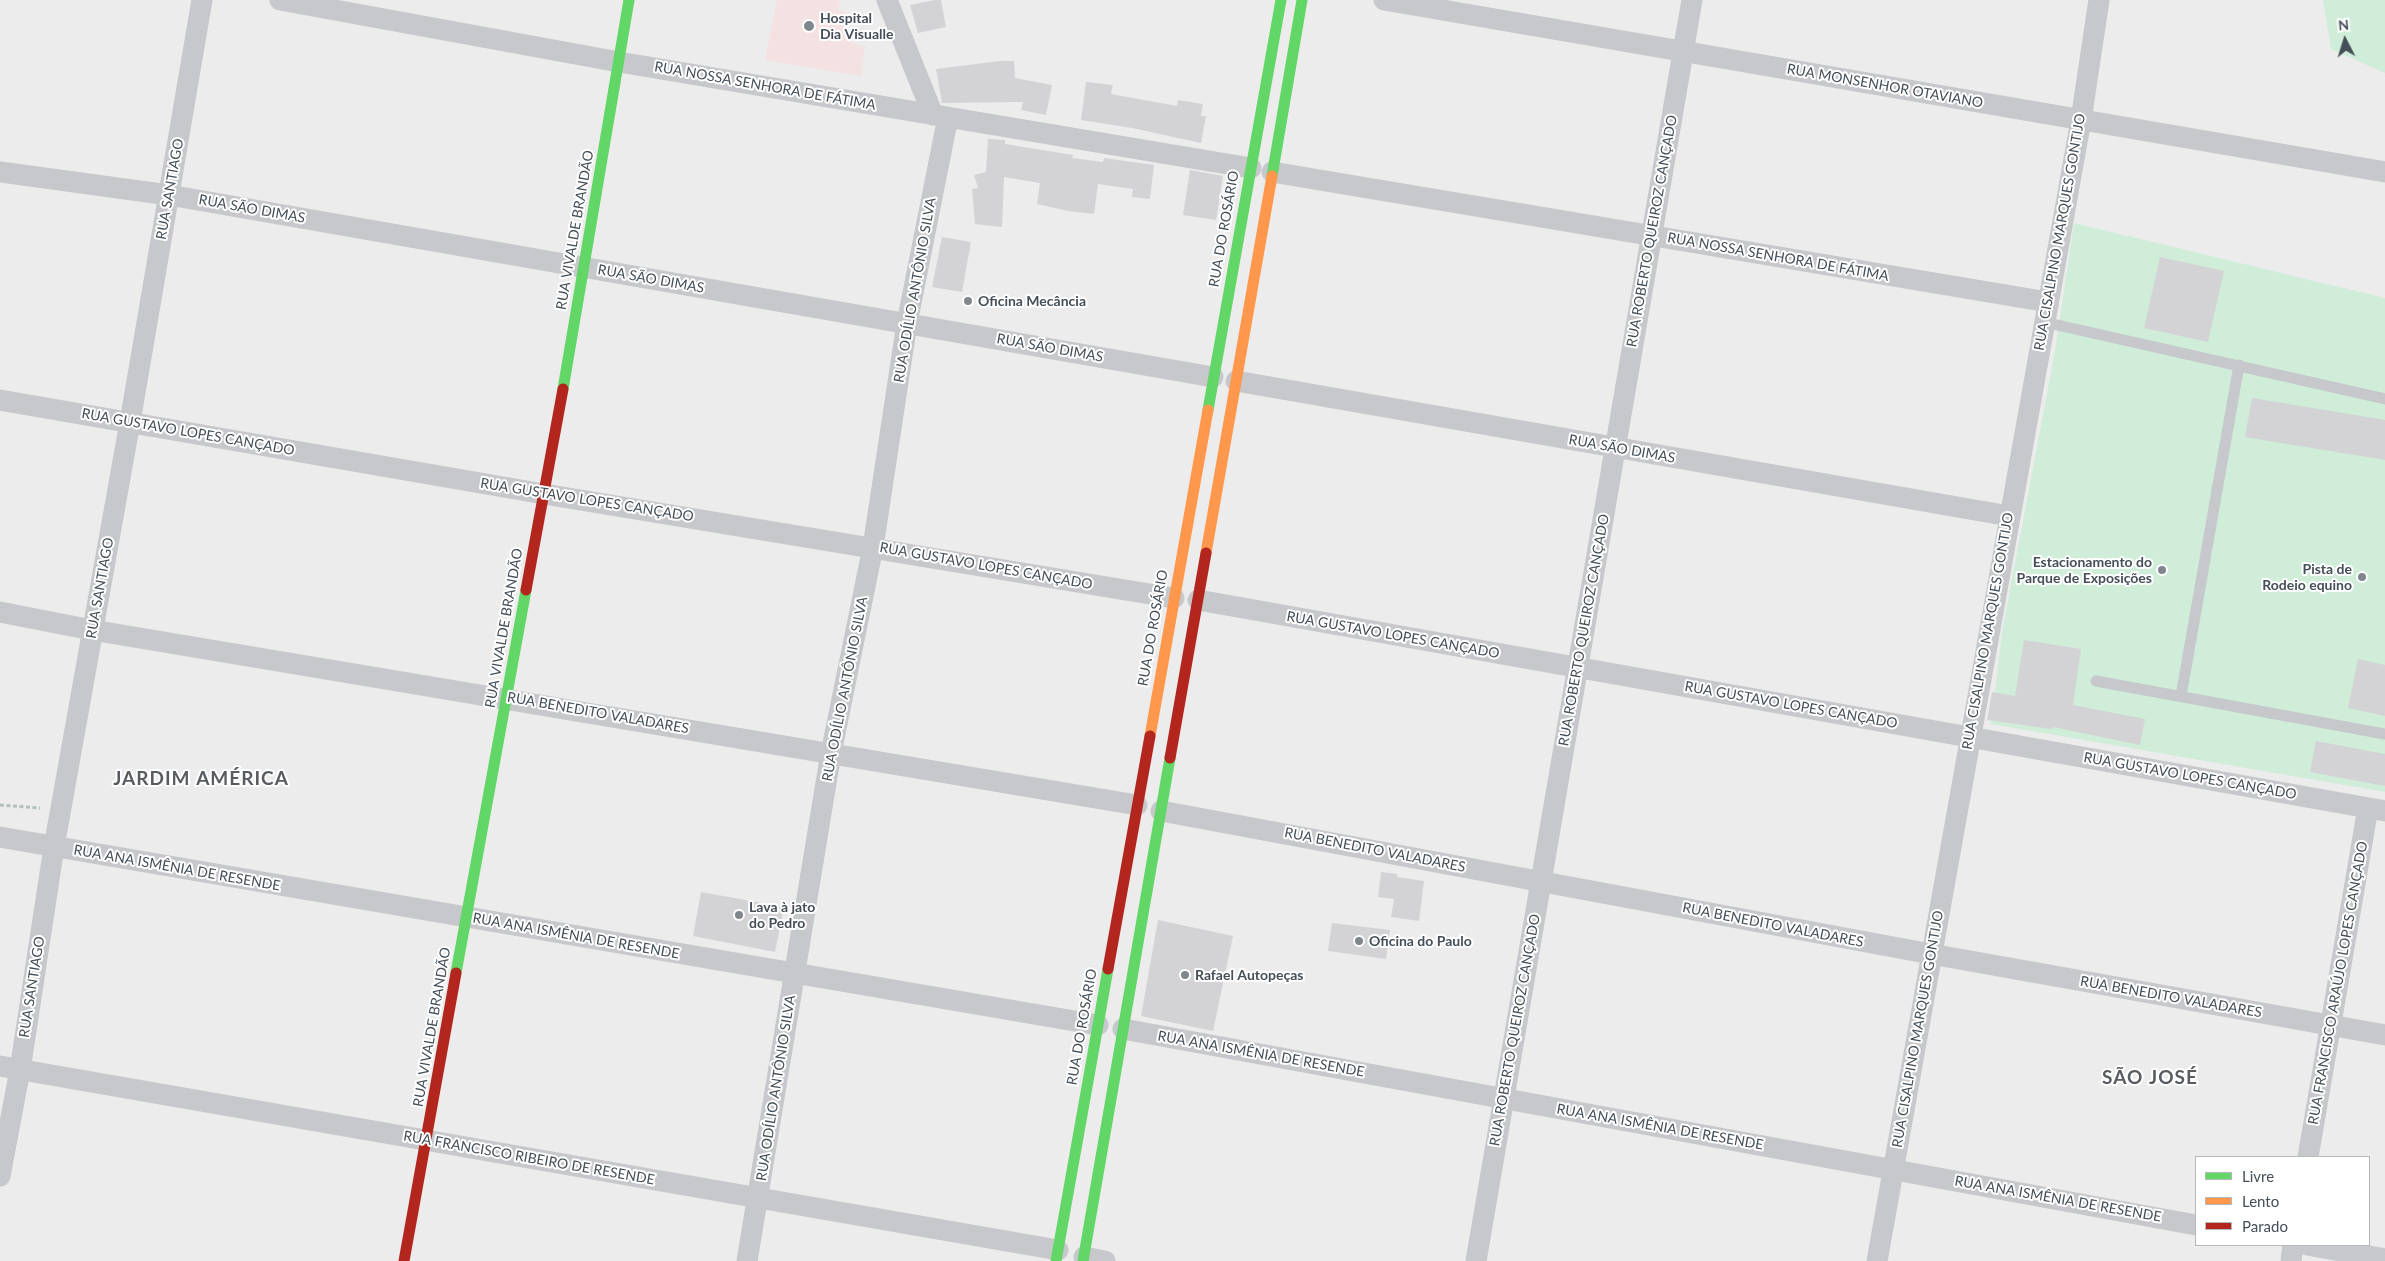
<!DOCTYPE html>
<html>
<head>
<meta charset="utf-8">
<style>
  body { margin:0 }
  #map { position:relative; width:2385px; height:1261px; overflow:hidden; background:#edecec; font-family:Lato,sans-serif }
  canvas { display:block }
  .legend { position:absolute; left:2195px; top:1156px; width:175px; height:90px; box-sizing:border-box; background:#fff; border:1px solid #b4b9bc; margin:0; padding:6px 9px; list-style:none; font-size:15px; color:#444f58 }
  .legend li { display:flex; align-items:center; gap:10px; height:25px }
  .legend b { width:25px; border:1px solid #b4b9bc }
  .north { position:absolute; left:2320px; top:15px; width:50px; height:50px; -webkit-text-stroke:4px #fff; paint-order:stroke; rotate:355deg; font-size:14px; font-weight:700; line-height:20px; text-align:center; color:#444f58 }
  .north::after { content:''; display:block; margin:auto; width:18px; height:22px; background:#444f58; clip-path:polygon(50% 0,100% 100%,50% 72%,0 100%) }
</style>
</head>
<body>
<div id="map">
<canvas width="2385" height="1261"></canvas>
<ul class="legend">
<li><b style="height:6px;background:#63d668"></b>Livre</li>
<li><b style="height:6px;background:#ff974d"></b>Lento</li>
<li><b style="height:6px;background:#b3261e"></b>Parado</li>
</ul>
<div class="north">N</div>
</div>
<script>
const c = document.querySelector('canvas').getContext('2d');
c.lineJoin = 'round';
function fillPath(path, color) {
  c.fillStyle = color;
  c.fill(path, 'evenodd');
}
function toPath(rows) {
  const path = new Path2D();
  for (const r of rows) {
    path.moveTo(r[0], r[1]);
    for (let i = 2; i < r.length; i += 2) path.lineTo(r[i], r[i + 1]);
  }
  return path;
}
function trace(path, color, width, dash) {
  c.strokeStyle = color;
  c.lineWidth = width;
  c.lineCap = dash ? 'butt' : 'round';
  c.setLineDash(dash || []);
  c.stroke(path);
}
function write(font, color, halo, rows, align = 'center') {
  c.font = font + ' Lato,sans-serif';
  c.lineWidth = 4;
  c.setLineDash([]);
  c.textBaseline = 'middle';
  c.strokeStyle = halo;
  c.fillStyle = color;
  for (const [text, x, y, turn = 0] of rows) {
    c.save();
    c.translate(x, y);
    c.rotate((+turn || 0) * Math.PI / 180);
    c.textAlign = isNaN(turn) ? turn : align;
    if (halo) c.strokeText(text, 0, 0);
    c.fillText(text, 0, 0);
    c.restore();
  }
}
fillPath(toPath([
  [777,0,840,0,838,10,847,13,845,40,865,47,861,76,765,60]
]), '#f4e2e2');
fillPath(toPath([
  [2323,0,2385,0,2385,73,2331,49],
  [2074,223,2385,298,2385,792,1991,724,2002,632,2055,351]
]), '#cfedd9');
fillPath(toPath([
  [935,0,941,0,946,27,918,33,910,5],
  [1000,61,1014,61,1015,78,1052,85,1046,115,1021,110,1023,102,942,103,936,69],
  [1086,82,1113,85,1111,94,1177,106,1178,100,1203,104,1201,116,1206,116,1201,143,1132,128,1081,120],
  [988,139,1005,140,1005,144,1073,155,1072,158,1103,162,1104,158,1154,165,1150,199,1132,197,1133,189,1098,184,1094,214,1068,211,1037,204,1040,183,1004,177,1002,227,975,224,972,189,978,188,974,175,986,172],
  [1190,170,1223,176,1216,220,1183,215],
  [942,237,971,242,962,292,932,287],
  [2160,257,2224,271,2208,342,2144,328],
  [2252,398,2385,420,2385,460,2245,437],
  [2024,640,2081,649,2073,705,2145,719,2140,745,2053,727,2052,729,1987,720,1992,692,2015,696],
  [2358,659,2385,665,2385,716,2348,708],
  [2316,741,2385,754,2385,786,2310,772],
  [1381,872,1397,874,1397,877,1424,881,1419,921,1391,917,1394,899,1378,897],
  [701,892,784,907,775,952,693,936],
  [1158,920,1233,936,1213,1031,1141,1016],
  [1332,923,1390,930,1386,959,1328,951]
]), '#d3d3d5');
trace(toPath([
  [0,805,40,808]
]), '#b3c1bc', 3, [4, 2.5]);
trace(toPath([
  [2044,322,2385,399],
  [2096,681,2385,734],
  [2181,696,2239,365]
]), '#c6c8cb', 11);
trace(toPath([
  [280,0,619,62,1251,168],
  [887,0,933,115],
  [1384,0,2385,172],
  [0,172,169,195,1213,377],
  [1272,172,2048,302],
  [1236,381,2009,516],
  [0,400,544,494,1174,598],
  [1198,600,2385,811],
  [0,612,92,630,1137,805],
  [1161,811,1931,954,2385,1035],
  [0,837,1098,1025],
  [1123,1029,2196,1225],
  [0,1066,1058,1250],
  [2308,1157,2368,808],
  [0,1176,20,1070,54,847,130,422,202,0],
  [2307,1245,2385,1259],
  [1084,1257,1105,1261],
  [747,1261,831,753,873,547,907,323,948,117],
  [1476,1261,1692,0],
  [1877,1261,2081,120,2099,0],
  [2291,1261,2293,1245]
]), '#c6c8cb', 21);
trace(toPath([
  [1272,176,1302,0],
  [563,389,629,0],
  [1208,410,1281,0],
  [456,973,526,590],
  [1056,1261,1108,969],
  [1083,1261,1170,758]
]), '#63d668', 11);
trace(toPath([
  [1206,553,1272,176],
  [1150,736,1208,410]
]), '#ff974d', 11);
trace(toPath([
  [526,590,563,389],
  [1170,758,1206,553],
  [1108,969,1150,736],
  [404,1261,456,973]
]), '#b3261e', 11);
for (const [x, y, r, color] of [
  [809,26,6,"#7f868c"],
  [968,301,5,"#7f868c"],
  [2162,570,5,"#7f868c"],
  [2362,577,5,"#7f868c"],
  [739,915,5,"#7f868c"],
  [1359,941,5,"#7f868c"],
  [1185,975,5,"#7f868c"]
]) {
  const dot = new Path2D();
  dot.arc(x, y, r, 0, 2 * Math.PI);
  c.fillStyle = color;
  c.fill(dot);
  trace(dot, '#fff', 2);
}
write('bold 14px', '#444f58', '#fff', [
  ["Hospital",820,18],
  ["Dia Visualle",820,34],
  ["Oficina Mecância",978,301],
  ["Estacionamento do",2152,562,"right"],
  ["Parque de Exposições",2152,578,"right"],
  ["Pista de",2352,569,"right"],
  ["Rodeio equino",2352,585,"right"],
  ["Lava à jato",749,907],
  ["do Pedro",749,923],
  ["Oficina do Paulo",1369,941],
  ["Rafael Autopeças",1195,975]
], 'left');
write('14px', '#444f58', '#fff', [
  ["RUA NOSSA SENHORA DE FÁTIMA",765,86,10],
  ["RUA MONSENHOR OTAVIANO",1885,86,10],
  ["RUA SANTIAGO",170,189,-80],
  ["RUA SÃO DIMAS",252,209,10],
  ["RUA DO ROSÁRIO",1224,229,-80],
  ["RUA VIVALDE BRANDÃO",575,230,-80],
  ["RUA ROBERTO QUEIROZ CANÇADO",1652,231,-80],
  ["RUA CISALPINO MARQUES GONTIJO",2060,232,-80],
  ["RUA NOSSA SENHORA DE FÁTIMA",1778,257,10],
  ["RUA SÃO DIMAS",651,279,10],
  ["RUA ODÍLIO ANTÔNIO SILVA",915,290,-80],
  ["RUA SÃO DIMAS",1050,348,10],
  ["RUA GUSTAVO LOPES CANÇADO",188,432,10],
  ["RUA SÃO DIMAS",1622,449,10],
  ["RUA GUSTAVO LOPES CANÇADO",587,500,9],
  ["RUA GUSTAVO LOPES CANÇADO",986,566,10],
  ["RUA SANTIAGO",100,588,-80],
  ["RUA VIVALDE BRANDÃO",504,628,-80],
  ["RUA DO ROSÁRIO",1153,628,-80],
  ["RUA ROBERTO QUEIROZ CANÇADO",1584,630,-80],
  ["RUA CISALPINO MARQUES GONTIJO",1988,631,-80],
  ["RUA GUSTAVO LOPES CANÇADO",1393,635,10],
  ["RUA ODÍLIO ANTÔNIO SILVA",845,689,-79],
  ["RUA GUSTAVO LOPES CANÇADO",1791,705,10],
  ["RUA BENEDITO VALADARES",598,713,10],
  ["RUA GUSTAVO LOPES CANÇADO",2190,776,10],
  ["RUA BENEDITO VALADARES",1375,850,11],
  ["RUA ANA ISMÊNIA DE RESENDE",177,868,10],
  ["RUA BENEDITO VALADARES",1773,925,11],
  ["RUA ANA ISMÊNIA DE RESENDE",576,936,10],
  ["RUA FRANCISCO ARAÚJO LOPES CANÇADO",2338,983,-80],
  ["RUA SANTIAGO",32,987,-81],
  ["RUA BENEDITO VALADARES",2171,997,10],
  ["RUA VIVALDE BRANDÃO",432,1027,-80],
  ["RUA DO ROSÁRIO",1082,1027,-80],
  ["RUA CISALPINO MARQUES GONTIJO",1918,1029,-80],
  ["RUA ROBERTO QUEIROZ CANÇADO",1515,1030,-80],
  ["RUA ANA ISMÊNIA DE RESENDE",1261,1054,10],
  ["RUA ODÍLIO ANTÔNIO SILVA",776,1088,-81],
  ["RUA ANA ISMÊNIA DE RESENDE",1660,1127,10],
  ["RUA FRANCISCO RIBEIRO DE RESENDE",529,1158,10],
  ["RUA ANA ISMÊNIA DE RESENDE",2058,1199,10]
]);
c.letterSpacing = '1px';
write('bold 19px', '#585c60', '#fff', [
  ["JARDIM AMÉRICA",201,779],
  ["SÃO JOSÉ",2150,1078]
]);
c.letterSpacing = '0px';
</script>
</body>
</html>
